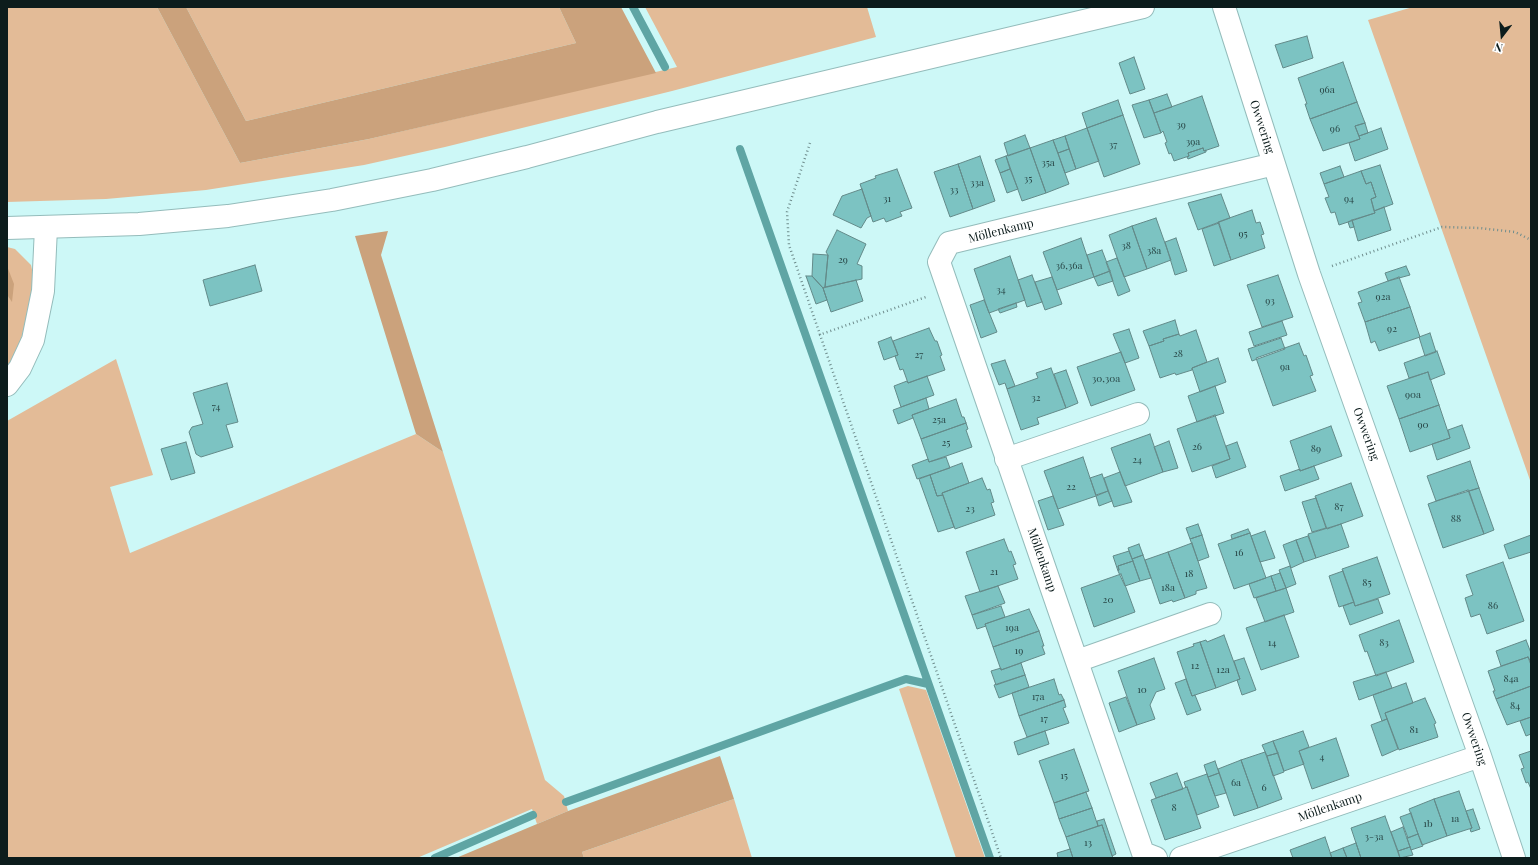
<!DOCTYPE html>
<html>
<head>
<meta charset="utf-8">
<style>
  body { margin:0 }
  #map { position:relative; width:1538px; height:865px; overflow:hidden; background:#cdf8f7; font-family:"Playfair Display",serif }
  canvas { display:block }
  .frame { position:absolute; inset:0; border:8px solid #0c1c1c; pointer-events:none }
  .north { position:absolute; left:1482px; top:16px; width:40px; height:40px; -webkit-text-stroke:3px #fff; paint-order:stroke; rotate:196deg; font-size:11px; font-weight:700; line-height:16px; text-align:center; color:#0c1c1c }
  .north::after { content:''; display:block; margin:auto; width:14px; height:18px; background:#0c1c1c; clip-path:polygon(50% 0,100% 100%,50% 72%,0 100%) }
</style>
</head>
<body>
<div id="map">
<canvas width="1538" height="865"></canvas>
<div class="frame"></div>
<div class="north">N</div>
</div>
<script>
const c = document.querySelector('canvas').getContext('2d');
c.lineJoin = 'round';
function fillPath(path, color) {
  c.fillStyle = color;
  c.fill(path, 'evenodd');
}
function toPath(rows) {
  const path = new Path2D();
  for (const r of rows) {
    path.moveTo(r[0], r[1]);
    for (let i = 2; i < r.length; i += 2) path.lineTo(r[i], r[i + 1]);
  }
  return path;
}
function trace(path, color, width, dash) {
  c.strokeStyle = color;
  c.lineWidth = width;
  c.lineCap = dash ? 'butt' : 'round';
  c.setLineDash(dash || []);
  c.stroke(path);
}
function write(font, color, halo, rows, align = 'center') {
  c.font = font + ' "Playfair Display",serif';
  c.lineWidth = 4;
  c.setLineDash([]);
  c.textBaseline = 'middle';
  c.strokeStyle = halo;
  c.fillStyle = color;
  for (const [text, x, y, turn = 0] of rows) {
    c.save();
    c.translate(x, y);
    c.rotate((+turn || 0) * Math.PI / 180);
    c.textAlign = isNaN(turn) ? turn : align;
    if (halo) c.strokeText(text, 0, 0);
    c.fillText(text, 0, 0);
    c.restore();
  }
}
fillPath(toPath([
  [7,7,157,7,240,163,369,139,677,67,645,7,867,7,876,37,672,91,445,147,364,165,206,190,106,199,7,202],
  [186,7,559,7,576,43,246,121],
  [1413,7,1531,7,1531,483,1368,20],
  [7,247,15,249,31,265,33,274,34,290,20,343,7,370,7,295,12,301,7,266],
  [116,359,153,475,110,487,130,553,416,434,443,452,545,780,564,796,568,811,537,824,532,809,417,858,7,858,7,421],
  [908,686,926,690,985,858,956,858,899,689],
  [734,799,752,858,584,858,582,852]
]), '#e3bb97');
fillPath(toPath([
  [157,7,186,7,246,121,576,43,559,7,621,7,656,73,369,139,240,163],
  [388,231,381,255,443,452,416,434,355,236],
  [7,266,14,284,12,302,7,295],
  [720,756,734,799,582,852,584,858,456,858,568,811]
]), '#cba27c');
trace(toPath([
  [633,7,665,67],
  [740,149,990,858],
  [566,802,906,679,928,684],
  [435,858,533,815]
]), '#5fa5a4', 8);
const building = toPath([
  [1307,36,1313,58,1283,68,1275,45,1307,36],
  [1134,57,1145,89,1130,94,1119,63,1134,57],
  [1343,62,1357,102,1310,119,1305,104,1307,104,1298,78,1343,62],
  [1167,94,1172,107,1154,113,1149,100,1167,94],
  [1202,96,1219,146,1204,151,1203,148,1188,153,1189,156,1174,161,1171,153,1169,154,1165,143,1167,142,1163,131,1161,133,1154,113,1202,96],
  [1118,100,1123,115,1087,128,1082,113,1118,100],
  [1149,100,1161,133,1144,138,1132,105,1149,100],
  [1357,102,1365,123,1355,126,1360,139,1323,151,1310,119,1357,102],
  [1123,115,1140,164,1104,177,1087,128,1123,115],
  [1365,123,1368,133,1359,136,1355,126,1365,123],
  [1087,128,1099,161,1076,169,1065,136,1087,128],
  [1381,128,1388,149,1355,161,1349,143,1360,139,1359,136,1381,128],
  [1025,135,1030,148,1008,156,1004,143,1025,135],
  [1065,136,1069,149,1058,153,1053,140,1065,136],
  [1053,140,1069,184,1046,193,1030,148,1053,140],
  [1030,148,1046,193,1022,201,1006,156,1030,148],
  [1203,148,1204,151,1206,150,1206,152,1188,159,1187,157,1189,156,1188,153,1203,148],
  [1069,149,1076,169,1065,173,1058,153,1069,149],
  [980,156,995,201,973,209,958,164,980,156],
  [1006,156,1010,169,1000,173,995,160,1006,156],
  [958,164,973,209,950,217,934,172,958,164],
  [1380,165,1393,204,1374,211,1371,199,1376,197,1371,182,1366,184,1361,171,1380,165],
  [1340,166,1344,177,1324,184,1320,173,1340,166],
  [897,169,912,208,900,212,902,216,886,222,884,218,873,222,860,184,876,178,875,176,897,169],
  [1010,169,1018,189,1007,193,1000,173,1010,169],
  [1361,171,1366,184,1371,182,1376,197,1371,199,1375,213,1339,225,1335,212,1331,213,1325,198,1329,197,1324,184,1361,171],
  [862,189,871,216,867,218,861,228,833,215,842,196,862,189],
  [1221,194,1230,218,1198,230,1188,203,1221,194],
  [1384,207,1391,230,1358,241,1352,220,1375,213,1374,211,1384,207],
  [1252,210,1256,223,1260,222,1264,234,1261,235,1265,248,1231,260,1218,222,1252,210],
  [1156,218,1171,260,1147,269,1132,226,1156,218],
  [1352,220,1354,227,1350,228,1348,222,1352,220],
  [1219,223,1231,260,1214,266,1202,229,1219,223],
  [1132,226,1147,269,1124,277,1109,235,1132,226],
  [837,230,866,244,857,264,862,266,862,279,825,287,828,255,826,252,837,230],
  [1081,238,1094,277,1057,290,1043,252,1081,238],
  [1176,238,1187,271,1175,275,1165,242,1176,238],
  [1102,250,1110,271,1094,277,1087,255,1102,250],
  [813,254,828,255,825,287,823,288,812,276,813,254],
  [1010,256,1025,300,989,313,974,269,1010,256],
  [1117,258,1130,291,1118,296,1106,262,1117,258],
  [255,265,262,291,210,306,203,280,255,265],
  [1406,266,1410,275,1388,281,1385,273,1406,266],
  [1110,271,1113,281,1098,286,1094,277,1110,271],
  [1032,275,1042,302,1027,307,1018,280,1032,275],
  [1278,275,1293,317,1262,327,1247,285,1278,275],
  [806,276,812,276,823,288,827,300,816,304,806,276],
  [1052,277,1062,304,1045,310,1035,282,1052,277],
  [1399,277,1410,307,1365,322,1358,303,1362,302,1358,292,1399,277],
  [856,280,863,301,831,312,823,288,856,280],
  [984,300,997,332,981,338,970,305,984,300],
  [1016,303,1017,307,1000,313,998,309,1016,303],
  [1410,307,1420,337,1379,351,1375,341,1371,343,1365,322,1410,307],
  [1175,320,1179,334,1163,339,1164,341,1149,346,1143,331,1175,320],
  [1282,321,1287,335,1254,346,1249,332,1282,321],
  [929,328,935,341,937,341,942,355,940,356,945,370,908,383,903,369,900,370,895,356,898,355,893,341,929,328],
  [1129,329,1139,358,1125,363,1113,334,1129,329],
  [1196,330,1207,362,1192,368,1192,370,1176,375,1175,373,1160,378,1149,346,1164,341,1163,339,1179,334,1180,336,1196,330],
  [1430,333,1436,352,1425,356,1419,337,1430,333],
  [891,337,898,355,884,360,878,342,891,337],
  [1281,338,1285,349,1252,361,1248,349,1281,338],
  [1299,343,1304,356,1306,355,1313,375,1310,376,1316,391,1273,406,1256,358,1299,343],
  [1437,351,1445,374,1430,380,1428,372,1409,378,1404,363,1437,351],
  [1121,352,1135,390,1091,406,1077,367,1121,352],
  [1218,358,1226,382,1200,392,1192,368,1218,358],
  [1005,360,1015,386,1007,389,1005,383,999,385,991,364,1005,360],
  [1051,368,1066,408,1037,418,1039,424,1021,430,1007,389,1038,378,1036,373,1051,368],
  [1066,370,1078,403,1066,408,1054,374,1066,370],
  [1428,372,1439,405,1399,419,1387,386,1428,372],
  [927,376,934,395,901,407,894,386,907,381,908,383,927,376],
  [227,383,238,422,226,425,233,447,201,457,196,454,189,432,192,427,203,424,193,393,227,383],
  [1215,386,1224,413,1197,422,1188,396,1215,386],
  [926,398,929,409,912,415,913,418,898,424,893,410,926,398],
  [956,399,962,417,964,417,966,423,921,439,912,415,956,399],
  [1439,405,1450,438,1410,452,1399,419,1439,405],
  [1215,415,1230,459,1192,472,1177,429,1215,415],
  [966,423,968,429,966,430,972,447,929,462,921,439,966,423],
  [1462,425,1470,448,1437,460,1432,444,1450,438,1448,430,1462,425],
  [1331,426,1342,456,1300,471,1290,441,1331,426],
  [1150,434,1163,472,1125,486,1111,448,1150,434],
  [1169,441,1178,468,1163,472,1154,447,1169,441],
  [186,442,195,473,171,480,161,449,186,442],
  [1237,442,1246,467,1216,478,1212,466,1230,459,1226,446,1237,442],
  [946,457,950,468,917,479,912,465,928,459,929,462,946,457],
  [1083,457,1096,496,1058,509,1044,471,1083,457],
  [1470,461,1479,488,1436,501,1427,476,1470,461],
  [962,463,969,483,942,493,943,495,937,496,930,475,962,463],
  [1314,466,1319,479,1285,491,1280,476,1300,469,1300,471,1314,466],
  [1120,472,1132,502,1114,507,1104,478,1120,472],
  [1102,474,1108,491,1096,495,1090,478,1102,474],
  [930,475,937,496,943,495,954,527,938,532,919,479,930,475],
  [982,478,987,490,990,489,994,502,991,503,995,515,955,529,942,493,982,478],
  [1351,483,1363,516,1327,529,1315,496,1351,483],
  [1479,488,1494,530,1484,534,1469,491,1479,488],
  [1468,490,1484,534,1443,548,1428,504,1468,490],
  [1108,491,1112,501,1099,506,1096,496,1108,491],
  [1053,496,1064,525,1048,530,1038,501,1053,496],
  [1316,498,1326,528,1312,532,1302,502,1316,498],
  [1198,524,1202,535,1190,539,1186,528,1198,524],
  [1341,524,1349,547,1316,558,1308,534,1341,524],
  [1248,529,1250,533,1232,539,1231,535,1248,529],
  [1265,531,1275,558,1260,562,1251,536,1265,531],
  [1250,533,1266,578,1234,589,1218,544,1250,533],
  [1202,535,1209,557,1198,561,1190,539,1202,535],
  [1531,535,1531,552,1509,559,1504,545,1531,535],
  [1308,536,1316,558,1304,562,1296,540,1308,536],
  [1004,539,1009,552,1011,551,1016,564,1013,565,1018,579,980,592,966,552,1004,539],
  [1296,540,1304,562,1291,568,1283,545,1296,540],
  [1192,543,1207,588,1196,591,1196,594,1185,598,1168,552,1192,543],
  [1139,544,1143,555,1132,559,1128,548,1139,544],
  [1129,551,1133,561,1118,566,1119,570,1118,571,1113,556,1129,551],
  [1168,552,1185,598,1173,602,1172,600,1160,604,1145,560,1168,552],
  [1143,555,1151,578,1140,581,1132,559,1143,555],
  [1377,557,1390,594,1355,606,1342,569,1377,557],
  [1133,561,1140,581,1125,586,1118,571,1119,570,1118,566,1133,561],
  [1503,562,1524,621,1487,634,1480,614,1471,617,1465,598,1473,595,1466,575,1503,562],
  [1290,566,1296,584,1286,588,1279,570,1290,566],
  [1343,571,1354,602,1339,607,1329,576,1343,571],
  [1280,573,1286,588,1276,591,1271,576,1280,573],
  [1121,574,1135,612,1094,627,1081,588,1121,574],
  [1271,576,1276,591,1254,598,1249,584,1271,576],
  [998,586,1005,603,972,615,965,596,998,586],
  [1286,588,1294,612,1265,622,1256,598,1286,588],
  [1378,599,1383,613,1350,625,1343,606,1354,602,1355,606,1378,599],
  [1001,606,1005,617,985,624,986,626,977,629,972,615,1001,606],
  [1029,609,1039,631,993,647,985,624,1029,609],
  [1284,615,1299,657,1261,670,1246,628,1284,615],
  [1399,620,1414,662,1376,676,1367,651,1365,652,1359,635,1399,620],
  [1039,631,1044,646,1042,646,1045,654,1001,670,993,647,1039,631],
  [1224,635,1240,679,1216,688,1200,642,1206,640,1207,642,1224,635],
  [1526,640,1531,653,1531,662,1528,657,1501,666,1496,651,1526,640],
  [1200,642,1216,688,1192,696,1177,652,1194,646,1193,644,1200,642],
  [1528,657,1531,665,1531,686,1496,699,1493,691,1495,691,1488,671,1528,657],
  [1154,658,1165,689,1156,692,1150,705,1155,719,1137,725,1118,671,1154,658],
  [1244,658,1256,690,1242,695,1237,680,1240,679,1234,661,1244,658],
  [1021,663,1025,675,996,685,991,671,1001,668,1001,670,1021,663],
  [1386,672,1392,688,1359,700,1353,682,1386,672],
  [1025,675,1029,687,999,698,994,685,1025,675],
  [1054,679,1059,695,1061,694,1064,700,1019,716,1012,693,1054,679],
  [1186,679,1192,696,1195,695,1201,710,1187,715,1175,683,1186,679],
  [1406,683,1413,703,1385,713,1387,719,1382,721,1373,695,1406,683],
  [1531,686,1531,717,1507,725,1496,699,1531,686],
  [1126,697,1137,725,1119,732,1109,703,1126,697],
  [1425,698,1436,723,1434,724,1438,737,1399,750,1385,713,1425,698],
  [1064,700,1066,707,1063,708,1069,723,1027,737,1019,716,1064,700],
  [1531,717,1531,734,1526,736,1520,721,1531,717],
  [1387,719,1398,749,1382,756,1371,725,1387,719],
  [1045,731,1049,744,1018,755,1014,742,1045,731],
  [1303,731,1309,747,1299,751,1304,764,1284,771,1273,741,1303,731],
  [1336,738,1349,776,1312,789,1299,751,1336,738],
  [1273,741,1278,753,1267,756,1262,745,1273,741],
  [1074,749,1089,791,1054,803,1039,761,1074,749],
  [1531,751,1531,789,1528,782,1526,783,1521,769,1524,768,1519,755,1531,751],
  [1265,752,1282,799,1258,808,1241,760,1265,752],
  [1278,753,1284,772,1273,776,1267,756,1278,753],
  [1241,760,1258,808,1234,816,1218,769,1241,760],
  [1215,761,1219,773,1208,777,1204,765,1215,761],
  [1177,773,1183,789,1156,798,1150,783,1177,773],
  [1219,773,1226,793,1215,796,1208,777,1219,773],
  [1207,774,1219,807,1197,815,1187,787,1186,788,1184,782,1207,774],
  [1187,787,1201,828,1165,840,1151,800,1187,787],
  [1459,791,1472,828,1447,836,1434,799,1459,791],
  [1086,792,1092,808,1059,819,1054,803,1086,792],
  [1434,799,1447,836,1422,845,1409,809,1434,799],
  [1092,808,1098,826,1066,837,1059,819,1092,808],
  [1473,809,1480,829,1471,832,1470,829,1472,828,1466,811,1473,809],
  [1411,813,1418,834,1408,838,1400,817,1411,813],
  [1385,816,1400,858,1361,858,1351,828,1385,816],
  [1104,819,1116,854,1112,856,1102,825,1098,826,1097,821,1104,819],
  [1102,825,1113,858,1073,858,1066,837,1102,825],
  [1403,827,1410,847,1398,851,1391,832,1403,827],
  [1418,834,1423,846,1411,850,1407,838,1418,834],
  [1325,837,1332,858,1293,858,1290,850,1325,837],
  [1356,843,1361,858,1347,858,1343,848,1356,843],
  [1410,847,1413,855,1400,858,1398,851,1410,847],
  [1343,848,1347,858,1332,858,1330,853,1343,848],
  [1070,849,1073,858,1058,858,1057,853,1070,849]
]);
fillPath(building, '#7cc3c2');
trace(building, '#638a89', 1);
const minor = toPath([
  [1224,7,1309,274,1480,756,1514,858],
  [7,385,20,368,33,340,43,291,46,228],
  [1006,459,1138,414],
  [1077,661,1210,614],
  [1156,858,1143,853,939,262,949,243,1274,164],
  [1181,858,1480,756]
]);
const tertiary = toPath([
  [7,228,139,224,228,216,332,200,432,180,527,157,657,122,1143,7]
]);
trace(minor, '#94bcbb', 24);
trace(tertiary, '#94bcbb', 24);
trace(toPath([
  [810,143,787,212,789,245,1001,858],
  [1332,266,1442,227,1479,228,1515,232,1531,240],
  [819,335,926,297]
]), '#6f8d8d', 2.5, [1, 3]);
trace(minor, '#fff', 22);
trace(tertiary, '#fff', 22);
write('10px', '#284646', null, [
  ["96a",1327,90],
  ["39",1181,125],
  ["96",1335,129],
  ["39a",1193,142],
  ["37",1113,145],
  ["35a",1048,163],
  ["35",1028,179],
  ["33a",977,183],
  ["33",954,190],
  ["31",887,199],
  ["94",1349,199],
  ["95",1243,234],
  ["38",1126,246],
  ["38a",1154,251],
  ["29",843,260],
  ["36,36a",1069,266],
  ["34",1001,290],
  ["92a",1383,297],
  ["93",1270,301],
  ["92",1392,329],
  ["28",1178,354],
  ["27",919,355],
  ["9a",1285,367],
  ["30,30a",1106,379],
  ["90a",1413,395],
  ["32",1036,398],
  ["74",216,407],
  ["25a",939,420],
  ["90",1423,425],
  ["25",946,443],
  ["26",1197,447],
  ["89",1316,449],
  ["24",1137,460],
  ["22",1071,487],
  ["87",1339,507],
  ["23",970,509],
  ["88",1456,519],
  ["16",1239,553],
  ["21",994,572],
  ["18",1189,574],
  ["85",1367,583],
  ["18a",1168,588],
  ["20",1108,600],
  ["86",1493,606],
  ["19a",1012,628],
  ["14",1272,643],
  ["83",1384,643],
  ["19",1019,651],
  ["12",1195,666],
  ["12a",1223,670],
  ["84a",1511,679],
  ["10",1142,690],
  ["17a",1038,697],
  ["84",1515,706],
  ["17",1044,719],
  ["81",1414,730],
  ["4",1322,757],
  ["15",1064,776],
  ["6a",1236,783],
  ["6",1264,788],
  ["8",1174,808],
  ["1a",1455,819],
  ["1b",1428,824],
  ["3-3a",1374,837],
  ["13",1088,843]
]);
write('12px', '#0c1c1c', '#fff', [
  ["Owwering",1262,127,72],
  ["Möllenkamp",1001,231,-14],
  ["Owwering",1366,434,70],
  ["Möllenkamp",1042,560,71],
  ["Owwering",1474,739,71],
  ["Möllenkamp",1330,807,-19]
]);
</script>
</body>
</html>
